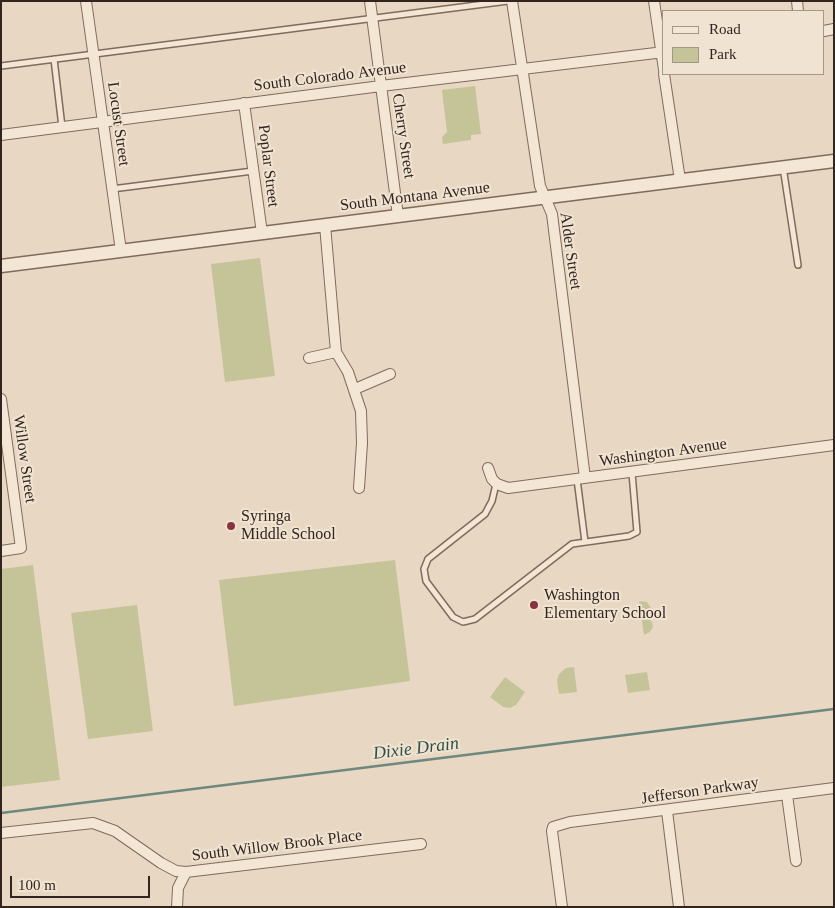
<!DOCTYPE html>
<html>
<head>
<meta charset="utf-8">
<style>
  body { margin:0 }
  #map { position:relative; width:835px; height:908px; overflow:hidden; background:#e8d8c3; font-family:"Times New Roman",serif }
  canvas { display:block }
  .frame { position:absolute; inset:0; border:2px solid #32251e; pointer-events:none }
  .legend { position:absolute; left:662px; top:10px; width:162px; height:65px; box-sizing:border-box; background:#f0e3d1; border:1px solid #a49789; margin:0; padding:6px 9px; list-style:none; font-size:15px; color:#32251e }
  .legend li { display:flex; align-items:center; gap:10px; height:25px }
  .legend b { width:25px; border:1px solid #a49789 }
  .scale { position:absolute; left:10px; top:876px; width:140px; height:22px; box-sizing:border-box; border:2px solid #32251e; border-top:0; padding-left:6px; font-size:15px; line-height:18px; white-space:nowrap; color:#32251e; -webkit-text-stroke:4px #f0e3d1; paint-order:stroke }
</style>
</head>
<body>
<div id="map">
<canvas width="835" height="908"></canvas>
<div class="frame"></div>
<ul class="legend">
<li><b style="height:6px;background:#f4e6d5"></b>Road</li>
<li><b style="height:14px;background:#c5c398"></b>Park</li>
</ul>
<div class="scale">100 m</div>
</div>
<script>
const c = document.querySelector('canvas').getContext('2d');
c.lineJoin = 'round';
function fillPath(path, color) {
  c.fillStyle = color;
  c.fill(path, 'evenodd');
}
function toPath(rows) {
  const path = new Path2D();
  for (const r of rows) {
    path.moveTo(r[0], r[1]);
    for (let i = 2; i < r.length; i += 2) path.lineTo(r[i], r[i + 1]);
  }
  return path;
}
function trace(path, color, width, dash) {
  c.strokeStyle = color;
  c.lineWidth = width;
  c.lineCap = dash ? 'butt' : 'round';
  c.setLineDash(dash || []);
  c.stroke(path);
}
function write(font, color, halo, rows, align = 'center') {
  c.font = font + ' "Times New Roman",serif';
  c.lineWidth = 4;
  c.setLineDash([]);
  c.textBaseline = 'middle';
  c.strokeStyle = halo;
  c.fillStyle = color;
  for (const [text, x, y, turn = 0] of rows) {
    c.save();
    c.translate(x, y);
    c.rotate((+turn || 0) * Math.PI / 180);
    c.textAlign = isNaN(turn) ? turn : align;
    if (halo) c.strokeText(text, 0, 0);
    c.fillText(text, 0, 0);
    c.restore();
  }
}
fillPath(toPath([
  [475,86,481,134,471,135,471,140,443,144,442,137,447,132,442,90],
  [260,258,275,376,225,382,211,264],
  [395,560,410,681,234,706,219,580],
  [33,565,60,780,1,787,1,569],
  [639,601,647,602,651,608,650,613,646,617,652,622,653,627,650,632,644,635],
  [137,605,153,731,88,739,71,613],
  [574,667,577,692,559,694,557,680,559,674,566,668],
  [647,672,650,690,628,693,625,675],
  [505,677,525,692,516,705,510,708,503,707,490,697]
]), '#c5c398');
trace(toPath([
  [1,813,834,709]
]), '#6d887d', 2.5);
const service = toPath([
  [54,59,62,127],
  [1,66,508,1],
  [783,167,798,265],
  [112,189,253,171],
  [577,479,585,542],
  [496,484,492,501,485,514,428,559,424,569,426,581,453,617,463,622,475,619,572,544,629,536,637,532,632,473]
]);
const minor = toPath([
  [86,1,121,251],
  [370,1,398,216],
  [512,1,540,186,552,214,585,478],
  [654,1,664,70],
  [797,1,798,11],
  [824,31,834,29],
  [664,74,680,180],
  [244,103,262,233],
  [1,135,381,86,664,52],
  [325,225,336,352,348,372,361,411,362,443,359,488],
  [309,358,336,352],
  [355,389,390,374],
  [1,399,21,548,1,551],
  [488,468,492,479,497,484,508,488,834,445],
  [787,795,796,861],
  [667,811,679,907],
  [1,833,93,823,115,831,161,863,176,871,186,872,421,844],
  [177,907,178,888,186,872],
  [562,907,552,831,553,827,570,822,834,788]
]);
const tertiary = toPath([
  [1,266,834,161]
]);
trace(service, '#806a5c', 8);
trace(minor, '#806a5c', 12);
trace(tertiary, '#806a5c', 15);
trace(service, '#f4e6d5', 5);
trace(minor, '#f4e6d5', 10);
trace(tertiary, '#f4e6d5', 12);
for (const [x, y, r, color] of [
  [231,526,5,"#883340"],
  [534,605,5,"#883340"]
]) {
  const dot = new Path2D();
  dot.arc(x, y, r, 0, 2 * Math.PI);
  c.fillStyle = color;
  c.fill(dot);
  trace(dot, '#f0e3d1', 2);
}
write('16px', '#32251e', '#f0e3d1', [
  ["South Colorado Avenue",330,77,-7],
  ["Locust Street",118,124,82],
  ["Cherry Street",403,136,82],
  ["Poplar Street",268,166,83],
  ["South Montana Avenue",415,197,-7],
  ["Alder Street",570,251,82],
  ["Washington Avenue",663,453,-8],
  ["Willow Street",24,459,82],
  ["Jefferson Parkway",700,791,-8],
  ["South Willow Brook Place",277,846,-7]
]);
write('16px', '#32251e', '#f0e3d1', [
  ["Syringa",241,517],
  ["Middle School",241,535],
  ["Washington",544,596],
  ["Elementary School",544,614]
], 'left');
write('italic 18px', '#2f5049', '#f0e3d1', [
  ["Dixie Drain",416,749,-7]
]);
</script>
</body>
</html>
